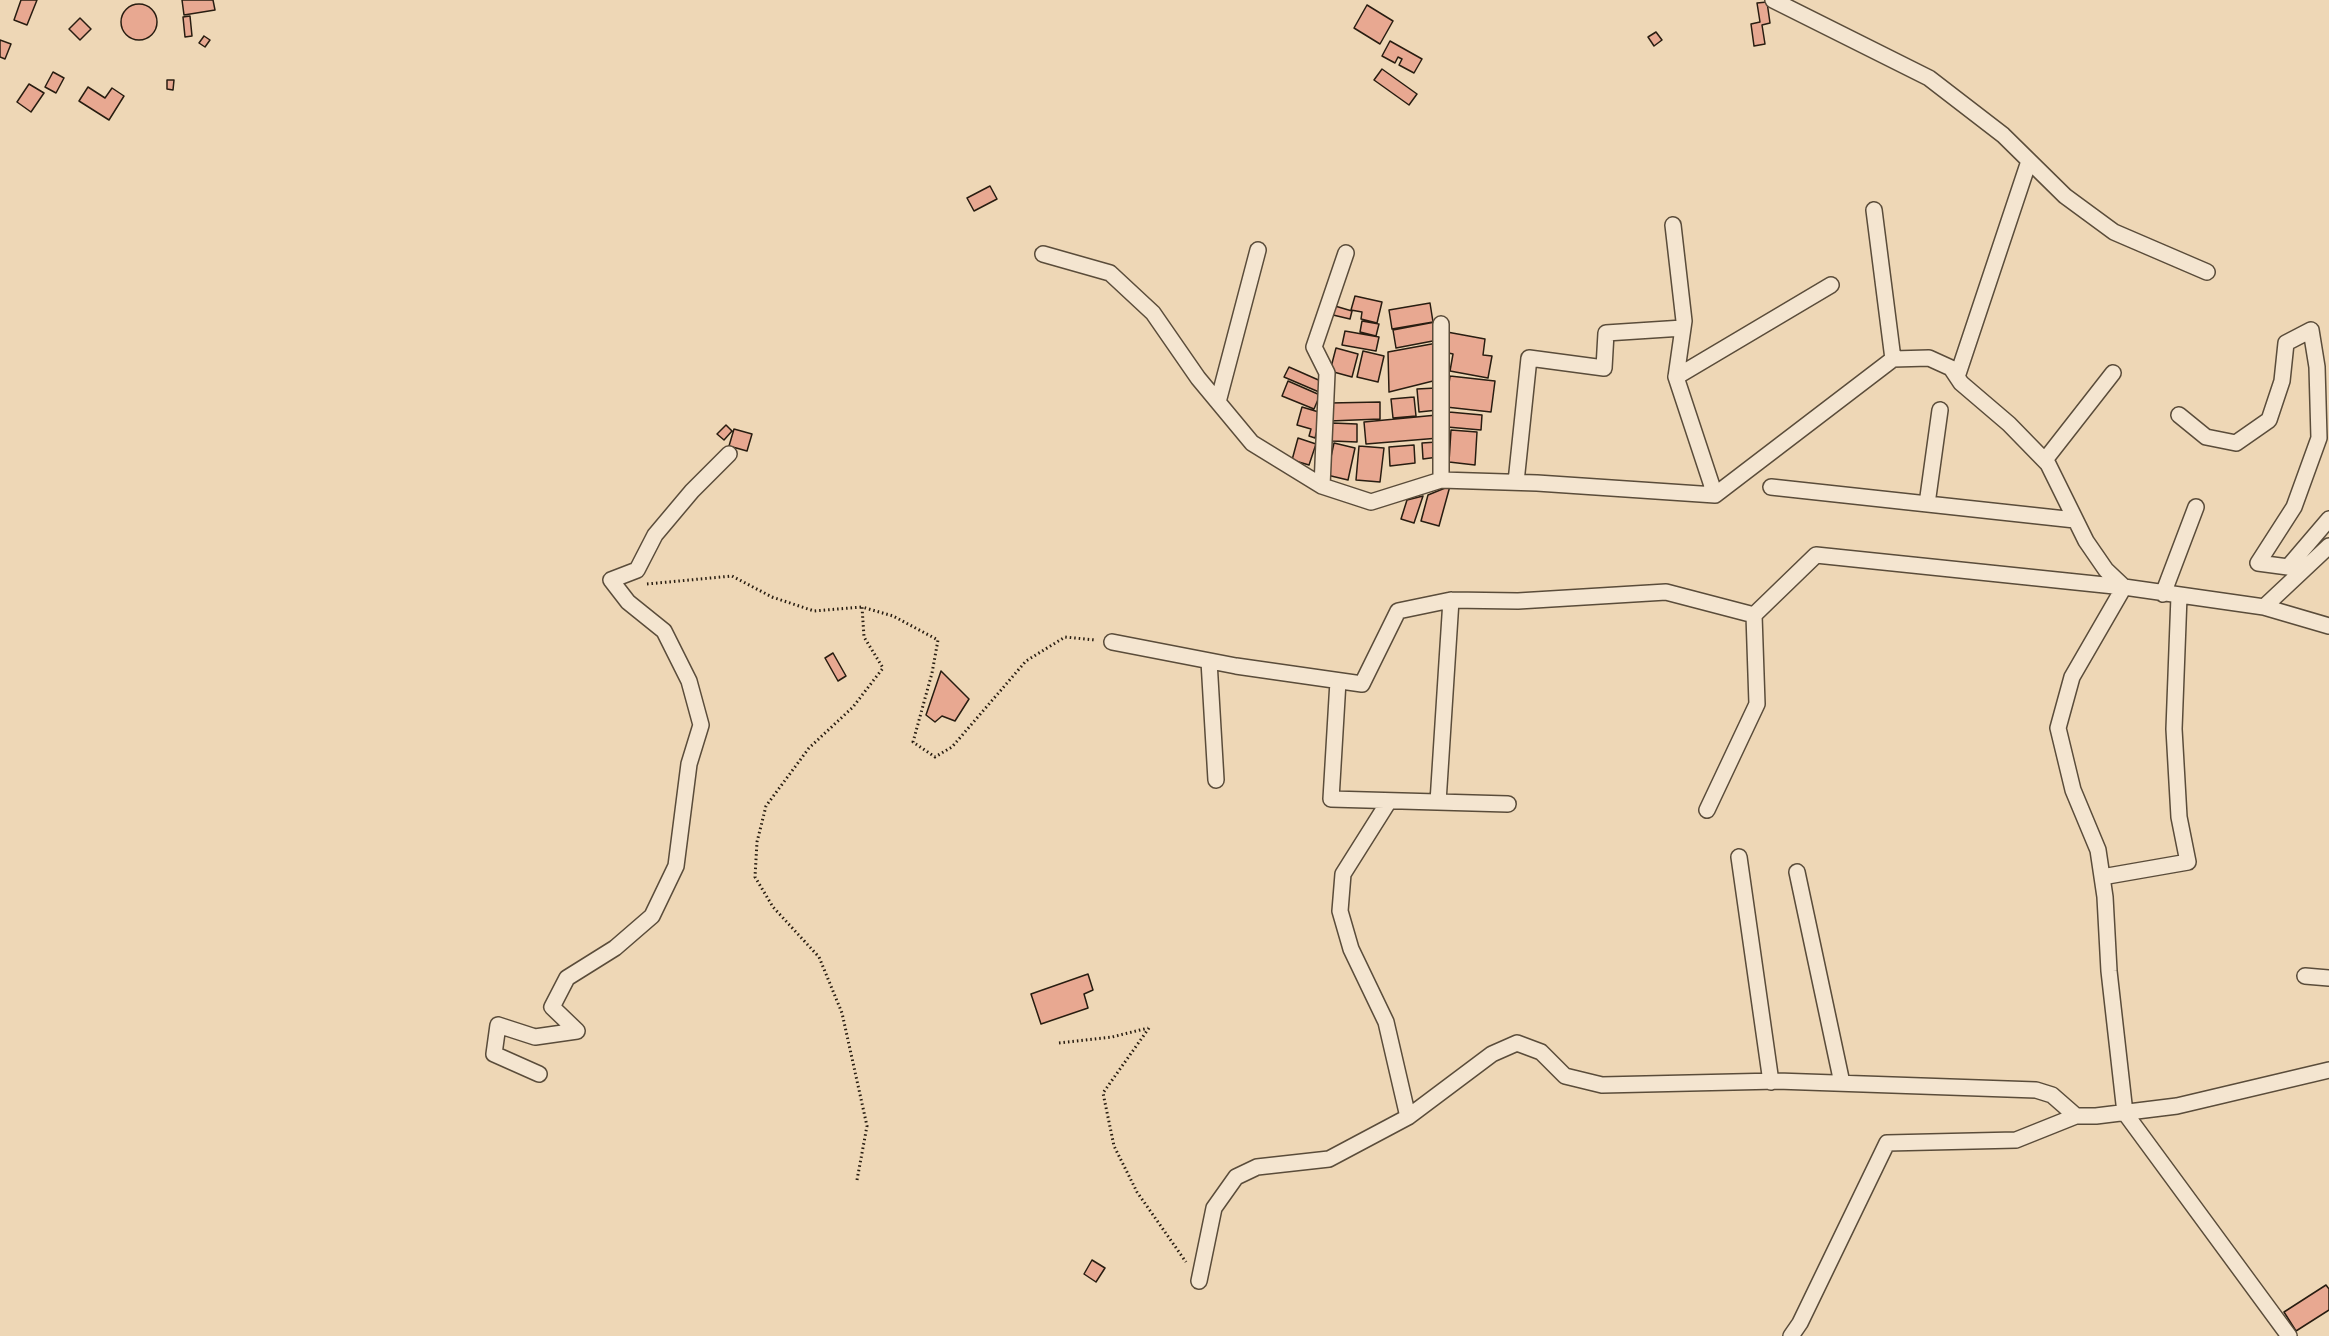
<!DOCTYPE html>
<html>
<head>
<meta charset="utf-8">
<style>
  body { margin:0 }
  canvas { display:block; background:#eed7b6 }
</style>
</head>
<body>
<canvas width="2329" height="1336"></canvas>
<script>
const c = document.querySelector('canvas').getContext('2d');
c.lineJoin = 'round';
function fillPath(path, color) {
  c.fillStyle = color;
  c.fill(path, 'evenodd');
}
function toPath(rows) {
  const path = new Path2D();
  for (const r of rows) {
    if (r.length === 3) {
      path.moveTo(r[0] + r[2], r[1]);
      path.arc(r[0], r[1], r[2], 0, 2 * Math.PI);
      continue;
    }
    path.moveTo(r[0], r[1]);
    for (let i = 2; i < r.length; i += 2) path.lineTo(r[i], r[i + 1]);
  }
  return path;
}
function trace(path, color, width, dash) {
  c.strokeStyle = color;
  c.lineWidth = width;
  c.lineCap = dash ? 'butt' : 'round';
  c.setLineDash(dash || []);
  c.stroke(path);
}
const building = toPath([
  [21,0,37,0,27,25,14,20,21,0],
  [182,0,213,0,215,10,184,15,182,0],
  [1767,2,1770,23,1762,25,1765,44,1754,46,1751,24,1760,22,1757,3,1767,2],
  [139,22,18],
  [1367,5,1393,21,1380,44,1354,28,1367,5],
  [190,16,192,36,185,37,183,17,190,16],
  [80,18,91,29,80,40,69,29,80,18],
  [1656,32,1662,40,1654,46,1648,37,1656,32],
  [204,36,210,40,205,47,199,43,204,36],
  [0,40,11,44,5,59,0,57,0,40],
  [1390,41,1422,59,1414,73,1399,65,1402,59,1398,57,1395,63,1382,56,1390,41],
  [1382,69,1417,94,1409,105,1374,80,1382,69],
  [53,72,64,78,56,93,45,87,53,72],
  [167,80,174,80,173,90,167,89,167,80],
  [29,84,44,93,31,112,17,102,29,84],
  [88,87,105,98,112,88,124,96,109,120,79,101,88,87],
  [990,186,997,199,974,211,967,198,990,186],
  [1355,296,1382,302,1377,323,1361,319,1362,312,1351,310,1355,296],
  [1430,303,1433,322,1392,329,1389,310,1430,303],
  [1335,306,1352,311,1350,319,1333,315,1335,306],
  [1362,321,1379,324,1376,336,1360,332,1362,321],
  [1435,322,1438,340,1396,348,1393,330,1435,322],
  [1345,331,1379,337,1376,351,1342,345,1345,331],
  [1447,332,1485,339,1483,355,1492,356,1488,378,1450,371,1453,354,1444,352,1447,332],
  [1437,343,1437,380,1389,392,1388,352,1437,343],
  [1336,348,1358,354,1352,377,1330,371,1336,348],
  [1363,351,1384,356,1378,382,1357,377,1363,351],
  [1289,367,1323,382,1319,392,1284,377,1289,367],
  [1450,376,1495,381,1491,412,1446,407,1450,376],
  [1288,381,1320,395,1314,409,1282,396,1288,381],
  [1436,388,1438,410,1419,412,1417,389,1436,388],
  [1414,397,1416,416,1393,418,1391,399,1414,397],
  [1380,402,1380,419,1330,421,1330,403,1380,402],
  [1302,407,1322,413,1315,438,1309,436,1311,429,1297,425,1302,407],
  [1449,412,1482,415,1481,430,1447,427,1449,412],
  [1437,415,1439,438,1366,444,1364,422,1437,415],
  [1332,423,1357,424,1357,442,1332,441,1332,423],
  [726,425,732,431,724,440,717,434,726,425],
  [734,429,752,434,747,451,729,446,734,429],
  [1451,430,1477,432,1475,465,1449,462,1451,430],
  [1298,438,1316,444,1309,465,1292,460,1298,438],
  [1437,442,1438,457,1423,459,1422,443,1437,442],
  [1334,443,1355,448,1348,480,1327,475,1334,443],
  [1414,445,1415,463,1390,466,1389,447,1414,445],
  [1359,446,1384,448,1380,482,1356,480,1359,446],
  [1450,486,1439,526,1421,521,1428,495,1450,486],
  [1423,496,1414,523,1401,519,1407,500,1423,496],
  [833,653,846,676,838,681,825,658,833,653],
  [941,671,969,699,955,721,942,716,935,722,926,715,941,671],
  [1088,974,1093,990,1084,994,1088,1008,1041,1024,1031,994,1088,974],
  [1092,1260,1105,1268,1096,1282,1084,1274,1092,1260],
  [2326,1285,2329,1289,2329,1310,2296,1331,2284,1312,2326,1285]
]);
fillPath(building, '#e8a891');
trace(building, '#281d11', 1.5);
const street = toPath([
  [1773,0,1929,78,2003,135,2065,196,2114,232,2207,272],
  [1874,210,1893,359],
  [1673,225,1684,321,1676,377],
  [1043,254,1110,273,1153,313,1198,378,1252,443,1322,486,1371,502,1441,480,1537,483,1715,495,1893,359,1929,358,1951,368,1961,383,2009,424,2048,464,2086,541,2106,570,2124,587,2264,607,2329,626],
  [1957,377,2029,161],
  [1218,402,1258,250],
  [2179,415,2206,437,2236,443,2269,420,2282,381,2286,343,2311,330,2317,367,2319,438,2294,507,2258,563,2288,567,2329,519],
  [2045,460,2113,373],
  [1441,480,1441,324],
  [1516,482,1529,358,1604,368,1606,333,1683,328],
  [1322,486,1327,373,1314,347,1346,253],
  [1771,487,2075,520],
  [1715,495,1676,377,1831,285],
  [1927,504,1940,410],
  [2163,594,2196,507],
  [2264,607,2329,546],
  [1112,642,1236,666,1362,684,1398,611,1451,600,1518,601,1666,592,1754,615,1816,555,2124,587,2072,677,2058,728,2073,790,2098,850,2105,897,2109,971,2125,1113,2289,1336],
  [1209,661,1216,780],
  [1338,681,1331,799,1508,804],
  [1389,801,1343,874,1340,911,1351,949,1386,1022,1408,1117],
  [1438,802,1451,600],
  [1707,810,1757,704,1754,615],
  [1739,857,1771,1082],
  [1797,872,1842,1083],
  [2102,877,2188,862,2179,817,2174,729,2179,596],
  [2305,976,2329,978],
  [539,1074,494,1054,498,1025,535,1037,577,1031,552,1007,567,978,615,948,652,916,676,866,689,764,701,725,689,681,664,631,628,602,611,580,637,570,655,535,692,491,729,454],
  [1199,1281,1214,1208,1236,1177,1257,1167,1329,1159,1408,1117,1492,1054,1517,1043,1541,1052,1565,1076,1602,1085,1777,1081,2036,1090,2052,1095,2076,1116,2096,1116,2177,1106,2329,1070],
  [1791,1336,1800,1323,1887,1143,2016,1140,2076,1116]
]);
trace(street, '#5a4c3a', 18);
trace(toPath([
  [647,584,732,576,772,597,814,611,862,607],
  [1149,1028,1103,1093,1114,1146,1137,1192,1186,1262],
  [1059,1043,1112,1037,1148,1028],
  [857,1180,867,1126,842,1013,819,957,773,907,755,877,757,842,766,806,809,748,853,707,883,668,864,637,862,607,893,616,938,640,932,673,913,742,935,757,952,747,1026,661,1065,637,1095,640]
]), '#281d11', 3, [1.5, 3]);
trace(street, '#f4e5d0', 15);
</script>
</body>
</html>
